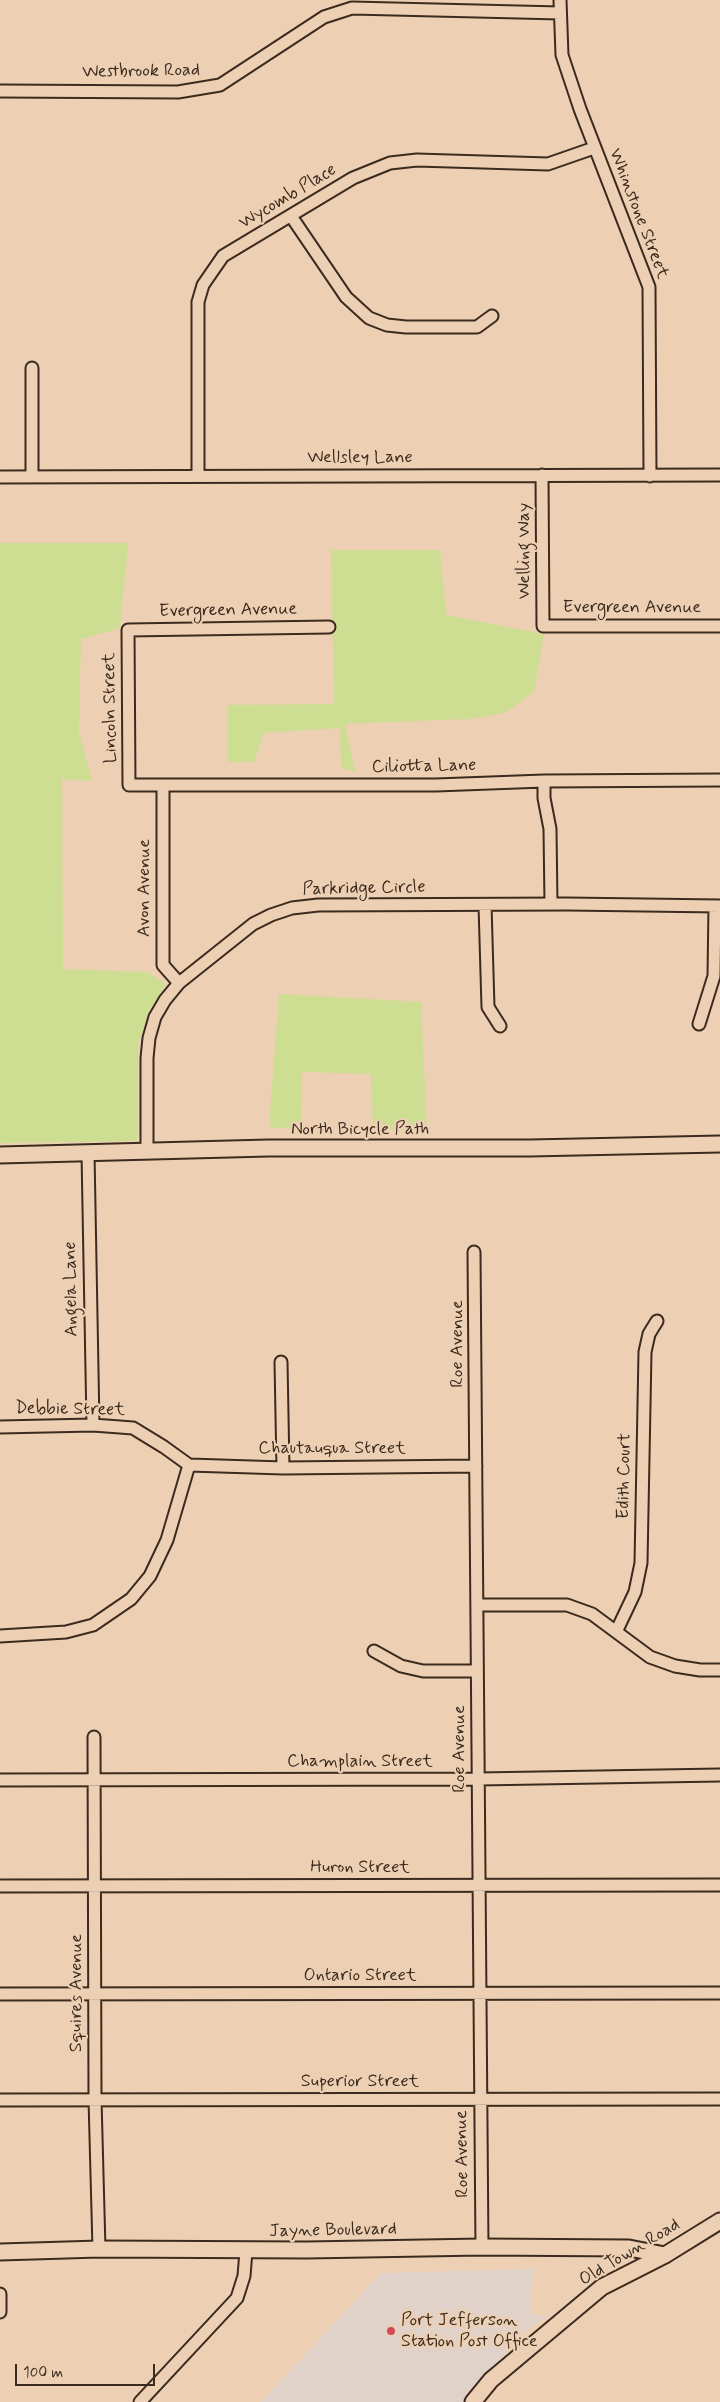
<!DOCTYPE html>
<html>
<head>
<meta charset="utf-8">
<style>
  body { margin:0 }
  #map { position:relative; width:720px; height:2402px; overflow:hidden; background:#edd0b3; font-family:Mynerve,sans-serif }
  canvas { display:block }
  .scale { position:absolute; left:15px; top:2364px; width:140px; height:22px; box-sizing:border-box; border:2px solid #3b2a1e; border-top:0; padding-left:6px; font-size:15px; line-height:18px; white-space:nowrap; color:#3b2a1e; -webkit-text-stroke:4px #edd0b3; paint-order:stroke }
</style>
</head>
<body>
<div id="map">
<canvas width="720" height="2402"></canvas>
<div class="scale">100 m</div>
</div>
<script>
const c = document.querySelector('canvas').getContext('2d');
c.lineJoin = 'round';
function fillPath(path, color) {
  c.fillStyle = color;
  c.fill(path, 'evenodd');
}
function toPath(rows) {
  const path = new Path2D();
  for (const r of rows) {
    path.moveTo(r[0], r[1]);
    for (let i = 2; i < r.length; i += 2) path.lineTo(r[i], r[i + 1]);
  }
  return path;
}
function trace(path, color, width, dash) {
  c.strokeStyle = color;
  c.lineWidth = width;
  c.lineCap = dash ? 'butt' : 'round';
  c.setLineDash(dash || []);
  c.stroke(path);
}
function write(font, color, halo, rows, align = 'center') {
  c.font = font + ' Mynerve,sans-serif';
  c.lineWidth = 4.5;
  c.setLineDash([]);
  c.textBaseline = 'middle';
  c.strokeStyle = halo;
  c.fillStyle = color;
  for (const [text, x, y, turn = 0] of rows) {
    c.save();
    c.translate(x, y);
    c.rotate((+turn || 0) * Math.PI / 180);
    c.textAlign = isNaN(turn) ? turn : align;
    if (halo) c.strokeText(text, 0, 0);
    c.fillText(text, 0, 0);
    c.restore();
  }
}
fillPath(toPath([
  [533,2269,531,2315,550,2315,523,2332,465,2402,261,2402,381,2273]
]), '#e1d2c9');
fillPath(toPath([
  [0,543,128,543,120,628,81,639,79,732,92,781,62,779,63,969,147,972,166,984,148,1013,138,1045,137,1141,0,1143],
  [331,550,440,550,446,615,544,634,534,691,507,712,484,717,469,719,345,724,355,772,341,767,340,728,264,733,254,762,228,762,228,705,334,704],
  [279,994,421,1002,427,1132,373,1129,371,1074,302,1072,301,1130,269,1127]
]), '#cddd91');
const street = toPath([
  [560,0,562,55,580,109,649,287,650,476],
  [0,91,178,92,220,85,324,17,352,8,560,13],
  [291,216,346,297,369,318,387,325,406,327,477,327,492,316],
  [32,368,32,477],
  [542,475,543,626,720,626],
  [198,476,198,302,203,285,223,256,353,178,390,163,417,160,548,164,594,148],
  [0,477,720,475],
  [329,627,128,630,129,785,436,785,544,781,720,780],
  [544,781,544,798,550,829,551,904],
  [163,785,163,965,179,983],
  [485,905,488,1007,500,1026],
  [699,1024,714,976,715,906],
  [147,1150,147,1058,149,1038,155,1017,165,1000,179,983,253,924,271,915,292,908,318,905,567,904,720,906],
  [88,1153,93,1425],
  [474,1252,482,2247],
  [281,1362,283,1468],
  [0,1427,93,1425,133,1428,164,1447,189,1465],
  [189,1465,283,1468,476,1466],
  [478,1605,567,1605,592,1614,650,1657,675,1666,700,1670,720,1670],
  [617,1630,635,1592,641,1563,645,1352,649,1334,657,1321],
  [0,1636,66,1632,93,1625,131,1599,150,1576,167,1540,189,1465],
  [374,1651,401,1666,423,1671,477,1671],
  [94,1737,95,2099,99,2249],
  [0,1780,478,1779,720,1775],
  [0,1886,720,1885],
  [0,1994,720,1993],
  [0,2100,720,2099],
  [0,2294,0,2312],
  [140,2402,237,2298,244,2276,246,2251]
]);
const secondary = toPath([
  [0,1155,268,1148,530,1148,720,1144],
  [0,2252,99,2249,307,2250,482,2247,629,2248,665,2255],
  [473,2402,491,2380,602,2287,665,2255,720,2221]
]);
trace(street, '#3b2a1e', 15);
trace(secondary, '#3b2a1e', 19);
trace(street, '#edd0b3', 11);
trace(secondary, '#edd0b3', 15);
for (const [x, y, r, color] of [
  [391,2331,5,"#d1495b"]
]) {
  const dot = new Path2D();
  dot.arc(x, y, r, 0, 2 * Math.PI);
  c.fillStyle = color;
  c.fill(dot);
  trace(dot, '#edd0b3', 2);
}
write('18px', '#3b2a1e', '#edd0b3', [
  ["Westbrook Road",141,72,-1],
  ["Wycomb Place",288,197,-31],
  ["Whinstone Street",638,214,69],
  ["Wellsley Lane",360,458],
  ["Welling Way",525,551,-90],
  ["Evergreen Avenue",632,608],
  ["Evergreen Avenue",228,611,-1],
  ["Lincoln Street",111,708,-91],
  ["Ciliotta Lane",424,767,-1],
  ["Avon Avenue",145,888,-90],
  ["Parkridge Circle",364,889,-1],
  ["North Bicycle Path",360,1130],
  ["Angela Lane",72,1289,-91],
  ["Roe Avenue",458,1344,-90],
  ["Debbie Street",70,1410,1],
  ["Chautauqua Street",332,1449],
  ["Edith Court",625,1476,-89],
  ["Roe Avenue",460,1749,-90],
  ["Champlain Street",360,1762],
  ["Huron Street",360,1868],
  ["Ontario Street",360,1976],
  ["Squires Avenue",77,1993,-90],
  ["Superior Street",360,2082],
  ["Roe Avenue",463,2154,-91],
  ["Jayne Boulevard",333,2231,-1],
  ["Old Town Road",630,2253,-31]
]);
write('18px', '#3b2a1e', '#edd0b3', [
  ["Port Jefferson",401,2321],
  ["Station Post Office",401,2342]
], 'left');
</script>
</body>
</html>
